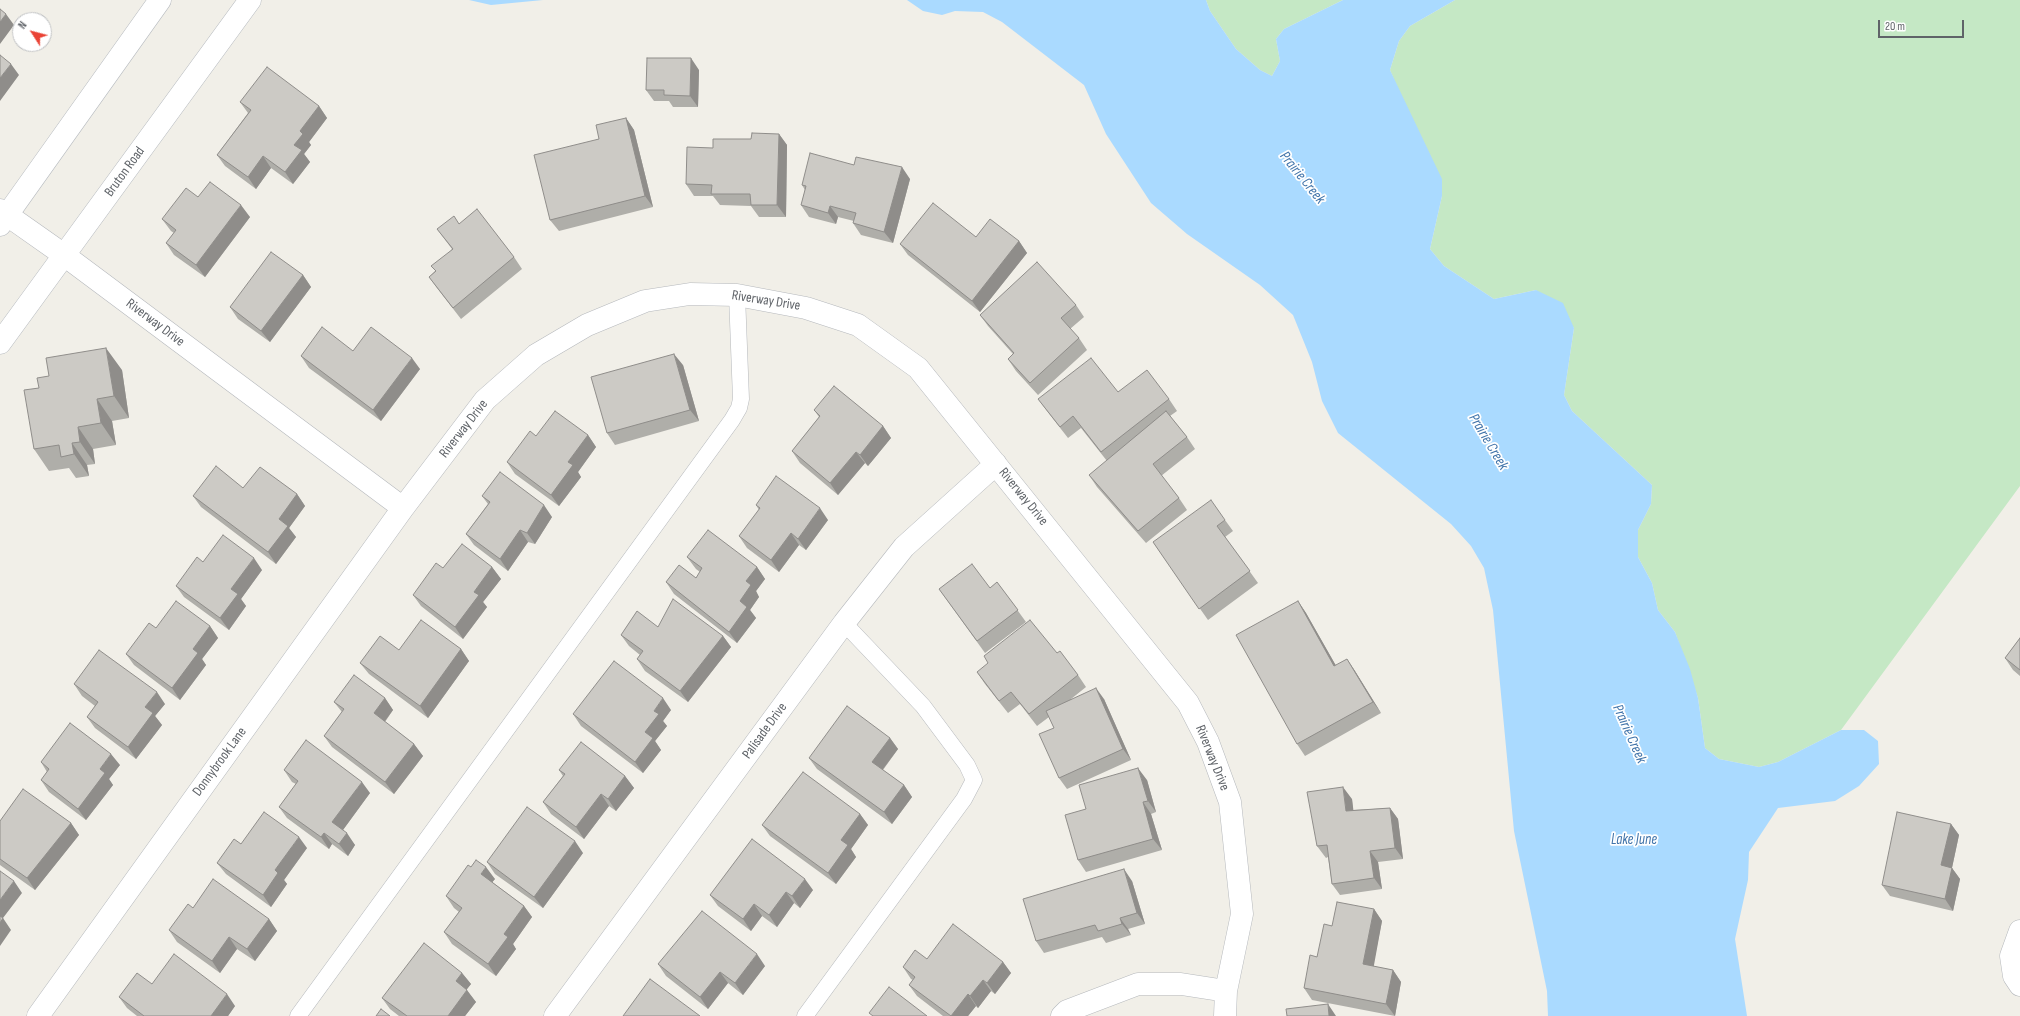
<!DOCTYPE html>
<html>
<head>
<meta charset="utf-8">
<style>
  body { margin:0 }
  #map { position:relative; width:2020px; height:1016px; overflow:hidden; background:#f1efe8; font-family:"Sofia Sans Condensed",sans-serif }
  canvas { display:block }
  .north { position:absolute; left:12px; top:12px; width:40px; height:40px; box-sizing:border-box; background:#fff; border:1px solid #bfc1c3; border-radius:50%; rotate:306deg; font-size:11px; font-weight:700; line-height:16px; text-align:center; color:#5f6368 }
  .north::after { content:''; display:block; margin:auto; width:14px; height:18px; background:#ea4335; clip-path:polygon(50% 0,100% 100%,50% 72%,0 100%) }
  .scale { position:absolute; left:1878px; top:20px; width:86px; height:18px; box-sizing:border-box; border:2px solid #5f6368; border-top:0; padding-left:5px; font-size:12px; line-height:14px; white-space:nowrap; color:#5f6368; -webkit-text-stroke:3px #fff; paint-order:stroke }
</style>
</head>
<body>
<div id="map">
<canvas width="2020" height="1016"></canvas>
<div class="north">N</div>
<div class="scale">20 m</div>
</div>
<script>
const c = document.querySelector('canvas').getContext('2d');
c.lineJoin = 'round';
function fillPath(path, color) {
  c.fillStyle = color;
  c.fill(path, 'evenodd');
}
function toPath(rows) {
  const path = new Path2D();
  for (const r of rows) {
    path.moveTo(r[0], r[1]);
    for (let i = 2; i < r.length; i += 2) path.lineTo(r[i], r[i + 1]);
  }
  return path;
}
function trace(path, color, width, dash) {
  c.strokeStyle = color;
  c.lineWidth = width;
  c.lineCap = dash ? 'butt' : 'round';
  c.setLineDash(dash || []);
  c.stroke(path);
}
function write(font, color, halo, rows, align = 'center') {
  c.font = font + ' "Sofia Sans Condensed",sans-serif';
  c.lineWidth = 3.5;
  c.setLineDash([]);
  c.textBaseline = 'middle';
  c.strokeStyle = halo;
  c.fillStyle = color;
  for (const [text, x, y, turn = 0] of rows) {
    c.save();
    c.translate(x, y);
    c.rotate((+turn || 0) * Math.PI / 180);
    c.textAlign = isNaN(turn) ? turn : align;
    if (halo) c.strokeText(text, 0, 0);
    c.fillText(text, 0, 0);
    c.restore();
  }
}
fillPath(toPath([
  [1206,0,1343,0,1284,29,1276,39,1280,61,1272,76,1260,70,1236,49,1210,11],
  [1455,0,2020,0,2020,486,1841,730,1778,762,1759,767,1719,759,1705,748,1698,698,1675,632,1658,610,1652,583,1638,557,1638,530,1651,504,1652,485,1572,411,1564,395,1574,328,1536,290,1494,299,1444,266,1430,249,1442,196,1390,70,1399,41,1410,26]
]), '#c5e8c5');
fillPath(toPath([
  [469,0,543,0,491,5],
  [907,0,1206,0,1210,11,1236,49,1260,70,1272,76,1280,61,1276,39,1284,29,1343,0,1455,0,1410,26,1399,41,1390,70,1442,179,1442,196,1430,249,1444,266,1494,299,1536,290,1563,303,1574,328,1564,395,1572,411,1652,485,1651,504,1638,530,1638,557,1652,583,1658,610,1675,632,1690,669,1698,698,1705,748,1719,759,1759,767,1778,762,1841,730,1864,730,1878,741,1879,764,1859,786,1835,801,1778,808,1749,852,1748,880,1735,939,1747,1016,1548,1016,1547,991,1514,831,1493,610,1484,568,1471,546,1451,524,1338,433,1322,401,1312,362,1293,315,1260,285,1187,234,1151,203,1106,134,1084,85,1002,22,983,12,955,11,942,15,923,11]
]), '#aadaff');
const lane = toPath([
  [298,1016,732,420,739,408,741,399,737,295],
  [805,1016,964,799,974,780,967,765,923,706,844,623]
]);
const street = toPath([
  [0,210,64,255,403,508],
  [2020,931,2011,956,2014,976,2020,985],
  [38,1016,403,508,485,400,536,355,587,325,645,301,690,294,737,295,806,308,858,325,918,368,1188,703,1208,742,1230,802,1242,914,1226,991,1225,1016],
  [555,1016,844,623,904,547,996,464],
  [1062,1016,1067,1011,1138,984,1181,984,1226,991]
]);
const secondary = toPath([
  [0,225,160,0],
  [0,343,250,0]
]);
trace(lane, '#b5b8bc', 17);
trace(street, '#b5b8bc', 23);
trace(secondary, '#b6babf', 23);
trace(lane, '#fff', 16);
trace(street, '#fff', 22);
trace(secondary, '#fff', 22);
fillPath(toPath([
  [699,70,698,107,673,107,669,101,654,101,646,90],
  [240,102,319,106,327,118,309,142,311,145,304,154,310,162,293,184,271,168,256,189,225,166,217,155,248,113],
  [626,118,634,130,653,207,559,231,550,220,599,139],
  [779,134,787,145,786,217,759,217,751,206,720,205,713,196,694,196,686,184,713,148],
  [854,165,910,179,893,243,861,235,853,223,854,221,838,217,836,224,809,217,801,205,805,190,802,185],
  [198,197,250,217,205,277,174,255,166,243,174,233,171,231,162,219],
  [459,224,514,257,522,269,461,319,437,288,429,277,435,271,452,249,437,229],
  [976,237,1019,241,1027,253,980,312,908,255,900,244],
  [303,275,311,287,270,342,238,319,230,307],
  [1076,305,1084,317,1070,329,1079,338,1087,350,1038,395,1016,371,1008,359,1013,354,988,326,980,315],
  [353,351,420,369,381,421,309,368,301,356],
  [683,365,699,421,615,445,607,433],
  [122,370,129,418,112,421,116,445,93,449,95,464,87,465,89,476,76,478,69,468,49,471,34,449,39,388],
  [1118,392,1169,399,1177,411,1170,416,1187,437,1195,449,1161,476,1179,498,1187,510,1146,543,1097,487,1089,475,1107,461,1081,428,1068,438,1047,411,1038,399],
  [814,410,883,426,891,438,868,466,865,463,838,495,800,463,792,451,819,417],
  [588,435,596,447,578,472,581,477,559,506,515,474,507,462,536,436],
  [243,488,297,494,305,506,289,528,296,537,276,564,201,507,193,496],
  [482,496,552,517,535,544,528,542,508,571,474,545,466,534,488,504],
  [756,505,828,520,806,550,799,545,779,572,747,548,739,536,759,510],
  [1225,520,1233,531,1225,537,1258,583,1208,620,1153,542],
  [687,557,757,567,765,579,756,591,759,597,750,610,756,618,737,643,674,594,666,582,696,578,700,572,696,569],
  [203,562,262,570,241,599,246,606,229,630,184,597,176,586],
  [492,567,501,579,483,602,487,607,463,639,421,606,413,595,443,568],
  [997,582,1026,622,985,653,939,589,990,588],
  [1298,601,1306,613,1336,666,1347,659,1355,671,1381,713,1305,756,1297,744],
  [210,626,218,638,202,659,206,665,180,700,134,665,126,654,156,628],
  [658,627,723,636,731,647,688,702,645,671,637,659,640,655,629,646,621,635],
  [2020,638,2020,676,2013,670,2005,658],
  [461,649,469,661,428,718,369,674,360,663,399,650],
  [1057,653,1078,675,1086,687,1071,699,1104,699,1131,760,1067,789,1059,778,1054,728,1049,717,1037,726,1020,704,1008,713,985,684,977,672],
  [74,684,165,704,155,716,162,725,136,759,95,728,87,717,95,706,82,696],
  [385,698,393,710,385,722,414,744,423,756,394,794,332,747,324,736,342,712,334,702],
  [671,710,663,721,667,726,655,741,661,750,643,773,581,726,573,714],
  [890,738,898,749,883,770,904,785,912,797,892,824,817,769,809,758],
  [41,762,120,765,109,779,113,785,86,820,49,792,41,780,47,772],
  [284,770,370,793,343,830,355,845,348,856,332,844,329,849,287,818,279,807,296,784,292,782],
  [559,770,625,776,634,788,616,811,609,806,584,839,551,814,543,802,563,776],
  [1147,780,1156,812,1151,814,1162,850,1086,872,1078,860,1086,809],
  [1352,799,1353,810,1390,808,1398,819,1403,859,1378,862,1382,889,1340,895,1332,884,1328,857,1326,858,1317,846],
  [860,814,868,825,851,849,856,857,836,884,770,836,762,825],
  [0,821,71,823,79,835,35,890,0,865],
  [1951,824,1959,835,1952,868,1960,879,1953,911,1890,896,1882,885],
  [241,844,307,848,284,880,287,884,271,907,226,874,217,863],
  [583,853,543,908,495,874,487,862],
  [471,867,495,879,492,882,524,906,532,917,513,944,516,949,496,976,452,944,444,932,459,912,454,908,446,896],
  [1132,881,1145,924,1128,929,1131,935,1106,943,1102,937,1044,953,1036,941],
  [813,890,800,908,794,903,777,927,762,916,751,931,718,906,710,895],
  [193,908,269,919,277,931,255,961,237,949,220,973,177,942,169,930],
  [1374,909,1382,921,1373,966,1393,970,1401,982,1395,1016,1312,1000,1304,988,1317,957,1332,926],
  [927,959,1003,962,1011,973,995,994,991,991,978,1008,976,1006,968,1016,943,1016,917,996,909,985,913,980,911,979,903,967],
  [658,964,765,966,743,995,728,983,708,1009,666,976],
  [462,973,471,984,466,990,476,1002,465,1016,399,1016,390,1009,382,998],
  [152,984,235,1006,228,1016,137,1016,127,1008,119,997]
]), '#afaea9');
fillPath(toPath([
  [6,14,14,25,0,44,0,22],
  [691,58,699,70,698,107,690,96],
  [11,64,19,75,0,101,0,78],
  [319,106,327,118,309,142,311,145,304,154,310,162,293,184,285,172,294,145,300,131],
  [626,118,634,130,653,207,645,196],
  [779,134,787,145,786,217,777,205],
  [263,156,271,168,256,189,248,177],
  [902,167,910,179,893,243,884,232],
  [241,205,250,217,205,277,196,265],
  [830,206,838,217,836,224,828,213],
  [1019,241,1027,253,980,312,972,301],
  [303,275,311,287,270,342,261,331],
  [106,348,122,370,129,418,114,396],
  [674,354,683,365,699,421,690,410],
  [412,358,420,369,381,421,373,410],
  [97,399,112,421,116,445,101,423],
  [883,426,891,438,868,466,860,455],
  [78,427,93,449,95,464,80,442],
  [588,435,596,447,578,472,581,477,559,506,551,495,568,462],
  [72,443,87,465,89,476,74,454],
  [856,452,865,463,838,495,830,483],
  [297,494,305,506,289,528,296,537,276,564,268,552,279,519],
  [544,505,552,517,535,544,527,533],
  [820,508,828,520,806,550,798,539],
  [520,530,528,542,508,571,500,559],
  [791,533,799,545,779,572,771,560],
  [254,558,262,570,241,599,246,606,229,630,220,618,231,589],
  [492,567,501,579,483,602,487,607,463,639,455,627,474,592],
  [757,567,765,579,756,591,759,597,750,610,756,618,737,643,729,632,746,581],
  [1298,601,1306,613,1343,678,1334,666],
  [210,626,218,638,202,659,206,665,180,700,172,688,193,649],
  [723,636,731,647,688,702,680,691],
  [461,649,469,661,428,718,420,706],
  [1347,659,1355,671,1381,713,1373,702],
  [1096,688,1104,699,1131,760,1123,749],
  [157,692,165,704,155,716,162,725,136,759,128,747,145,707],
  [385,698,393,710,382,725,374,713],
  [663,698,671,710,663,721,667,726,655,741,661,750,643,773,635,762,645,732,654,711],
  [890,738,898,749,880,773,872,762],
  [414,744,423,756,394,794,385,782],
  [111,754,120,765,109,779,113,785,86,820,78,809,100,769],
  [1138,768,1147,780,1156,812,1148,801],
  [625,776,634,788,616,811,608,799],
  [362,782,370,793,340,834,332,822],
  [904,785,912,797,892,824,884,812],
  [1343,787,1352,799,1355,823,1346,811],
  [601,794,609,806,584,839,576,827],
  [1143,802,1151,814,1162,850,1153,839],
  [1390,808,1398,819,1403,859,1395,848],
  [860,814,868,825,851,849,856,857,836,884,828,873,841,840],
  [71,823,79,835,35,890,27,878],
  [1951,824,1959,835,1950,877,1941,865],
  [324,833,332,844,329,849,321,837],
  [347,833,355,845,348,856,339,844],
  [299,837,307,848,284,880,287,884,271,907,263,895,275,870],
  [575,841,583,853,543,908,534,897],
  [1370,851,1378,862,1382,889,1374,878],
  [486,867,495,879,489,886,481,874],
  [1952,868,1960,879,1953,911,1945,899],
  [1124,869,1132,881,1145,924,1137,913],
  [805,879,813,890,800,908,792,896],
  [14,881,22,893,3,918,11,930,0,946,0,900],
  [786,892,794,903,777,927,769,915],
  [754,904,762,916,751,931,743,919],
  [524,906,532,917,513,944,516,949,496,976,488,964,504,934],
  [1374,909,1382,921,1372,976,1363,964],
  [1120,918,1128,929,1131,935,1122,924],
  [269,919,277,931,255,961,247,949],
  [229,937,237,949,220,973,212,961],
  [757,954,765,966,743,995,735,983],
  [1003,962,1011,973,995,994,987,983],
  [1393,970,1401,982,1395,1016,1386,1004],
  [720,972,728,983,708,1009,700,997],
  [462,973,471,984,464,993,456,981],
  [983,980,991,991,978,1008,970,996],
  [467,990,476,1002,465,1016,448,1016],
  [227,994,235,1006,228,1016,211,1016],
  [968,994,976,1006,968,1016,951,1016],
  [1328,1004,1336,1016,1329,1016]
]), '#8f8d8a');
const building = toPath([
  [0,9,6,14,0,22,0,9],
  [0,55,11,64,0,78,0,55],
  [647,58,691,58,690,96,664,95,664,90,646,90,647,58],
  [267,67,319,106,300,131,303,134,294,145,302,150,285,172,263,156,248,177,217,155,251,110,240,102,267,67],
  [626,118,645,196,550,220,534,155,599,139,596,125,626,118],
  [752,133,779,134,777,205,751,205,750,194,711,194,712,185,686,184,687,147,713,148,713,139,751,139,752,133],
  [810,153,854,165,856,157,902,167,884,232,853,223,856,213,830,206,828,213,801,205,806,186,802,185,810,153],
  [210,182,241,205,196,265,166,243,176,230,162,219,186,188,198,197,210,182],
  [933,203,976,237,990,219,1019,241,972,301,900,244,933,203],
  [477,209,514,257,453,308,429,277,436,271,431,266,453,249,437,229,454,216,459,224,477,209],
  [271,252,303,275,261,331,230,307,271,252],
  [1037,262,1076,305,1061,318,1079,338,1030,383,1008,359,1014,353,980,315,1037,262],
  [322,327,353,351,371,327,412,358,373,410,301,356,322,327],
  [106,348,114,396,97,399,101,423,78,427,80,442,72,443,74,454,61,457,59,445,34,449,24,390,39,388,37,378,49,376,46,358,106,348],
  [674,354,690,410,607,433,591,377,674,354],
  [1091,358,1118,392,1147,370,1169,399,1101,452,1073,416,1060,427,1038,399,1091,358],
  [834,386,883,426,860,455,856,452,830,483,792,451,820,416,814,410,834,386],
  [555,411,588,435,568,462,573,465,551,495,507,462,530,431,536,436,555,411],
  [1166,411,1187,437,1153,464,1179,498,1138,531,1089,475,1166,411],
  [216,466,243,488,260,467,297,494,279,519,288,526,268,552,193,496,216,466],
  [500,472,544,505,527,533,520,530,500,559,466,534,490,502,482,496,500,472],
  [776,476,820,508,798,539,791,533,771,560,739,536,760,508,756,505,776,476],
  [1211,500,1225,520,1217,526,1250,571,1199,609,1153,542,1211,500],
  [708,530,757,567,746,581,751,585,740,601,747,607,729,632,666,582,679,565,696,578,702,568,687,557,708,530],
  [223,535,254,558,231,589,238,594,220,618,176,586,197,557,203,562,223,535],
  [462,544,492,567,474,592,479,595,455,627,413,595,436,563,443,568,462,544],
  [972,564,990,588,997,582,1018,610,977,641,939,589,972,564],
  [673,599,723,636,680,691,637,659,643,651,621,635,637,611,658,627,673,599],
  [176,601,210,626,193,649,198,653,172,688,126,654,149,623,156,628,176,601],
  [1298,601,1334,666,1347,659,1373,702,1297,744,1236,635,1298,601],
  [421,620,461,649,420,706,360,663,380,636,399,650,421,620],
  [1030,620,1057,653,1060,651,1078,675,1029,714,1011,692,999,701,977,672,988,663,984,656,1030,620],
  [2020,638,2020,670,2005,658,2020,638],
  [99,650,157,692,145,707,153,713,128,747,87,717,98,702,74,684,99,650],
  [614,661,663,698,654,711,659,714,645,732,653,738,635,762,573,714,614,661],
  [354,675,385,698,374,713,414,744,385,782,324,736,344,709,334,702,354,675],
  [1096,688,1123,749,1059,778,1039,734,1054,728,1046,711,1096,688],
  [847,706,890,738,872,762,904,785,884,812,809,758,847,706],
  [70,723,111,754,100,769,105,773,78,809,41,780,49,769,41,762,70,723],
  [306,740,362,782,332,822,347,833,339,844,324,833,321,837,279,807,298,781,284,770,306,740],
  [581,742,625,776,608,799,601,794,576,827,543,802,565,774,559,770,581,742],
  [1138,768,1148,801,1143,802,1153,839,1078,860,1065,815,1086,809,1079,785,1138,768],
  [803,772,860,814,841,840,848,845,828,873,762,825,803,772],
  [1343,787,1346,811,1390,808,1395,848,1370,851,1374,878,1332,884,1327,845,1317,846,1307,792,1343,787],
  [23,789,71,823,27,878,0,859,0,821,23,789],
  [527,807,575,841,534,897,487,862,527,807],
  [264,812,299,837,275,870,278,873,263,895,217,863,234,839,241,844,264,812],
  [1897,812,1951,824,1941,865,1952,868,1945,899,1882,885,1897,812],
  [752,839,805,879,792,896,786,892,769,915,754,904,743,919,710,895,752,839],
  [476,860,486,867,481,874,524,906,504,934,508,937,488,964,444,932,462,908,446,896,468,865,471,867,476,860],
  [1124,869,1137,913,1120,918,1122,924,1098,931,1095,925,1036,941,1023,899,1124,869],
  [0,871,14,881,0,900,0,871],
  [213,879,269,919,247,949,229,937,212,961,169,930,188,904,193,908,213,879],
  [1337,902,1374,909,1363,964,1393,970,1386,1004,1304,988,1310,955,1317,957,1324,924,1332,926,1337,902],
  [702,911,757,954,735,983,720,972,700,997,658,964,702,911],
  [0,916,3,918,0,923,0,916],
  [953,924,1003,962,987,983,983,980,970,996,968,994,951,1016,909,985,915,977,903,967,915,950,927,959,953,924],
  [424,943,462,973,456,981,467,990,448,1016,407,1016,382,998,424,943],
  [174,954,227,994,211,1016,144,1016,119,997,137,973,152,984,174,954],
  [650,979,700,1016,623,1016,650,979],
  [889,987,927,1016,873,1016,869,1013,889,987],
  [1328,1004,1329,1016,1287,1016,1286,1009,1328,1004],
  [381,1009,390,1016,376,1016,381,1009]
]);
fillPath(building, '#cccac5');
trace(building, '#8f8d8a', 1);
write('14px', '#5f6368', '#fff', [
  ["Bruton Road",125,172,-54],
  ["Riverway Drive",766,301,9],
  ["Riverway Drive",155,323,37],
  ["Riverway Drive",464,429,-52],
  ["Riverway Drive",1023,497,51],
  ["Palisade Drive",765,731,-54],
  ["Riverway Drive",1212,758,68],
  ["Donnybrook Lane",220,762,-54]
]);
write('italic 15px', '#4174aa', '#fff', [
  ["Prairie Creek",1302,178,51],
  ["Prairie Creek",1488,442,59],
  ["Prairie Creek",1629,734,66],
  ["Lake June",1634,840]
]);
</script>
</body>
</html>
